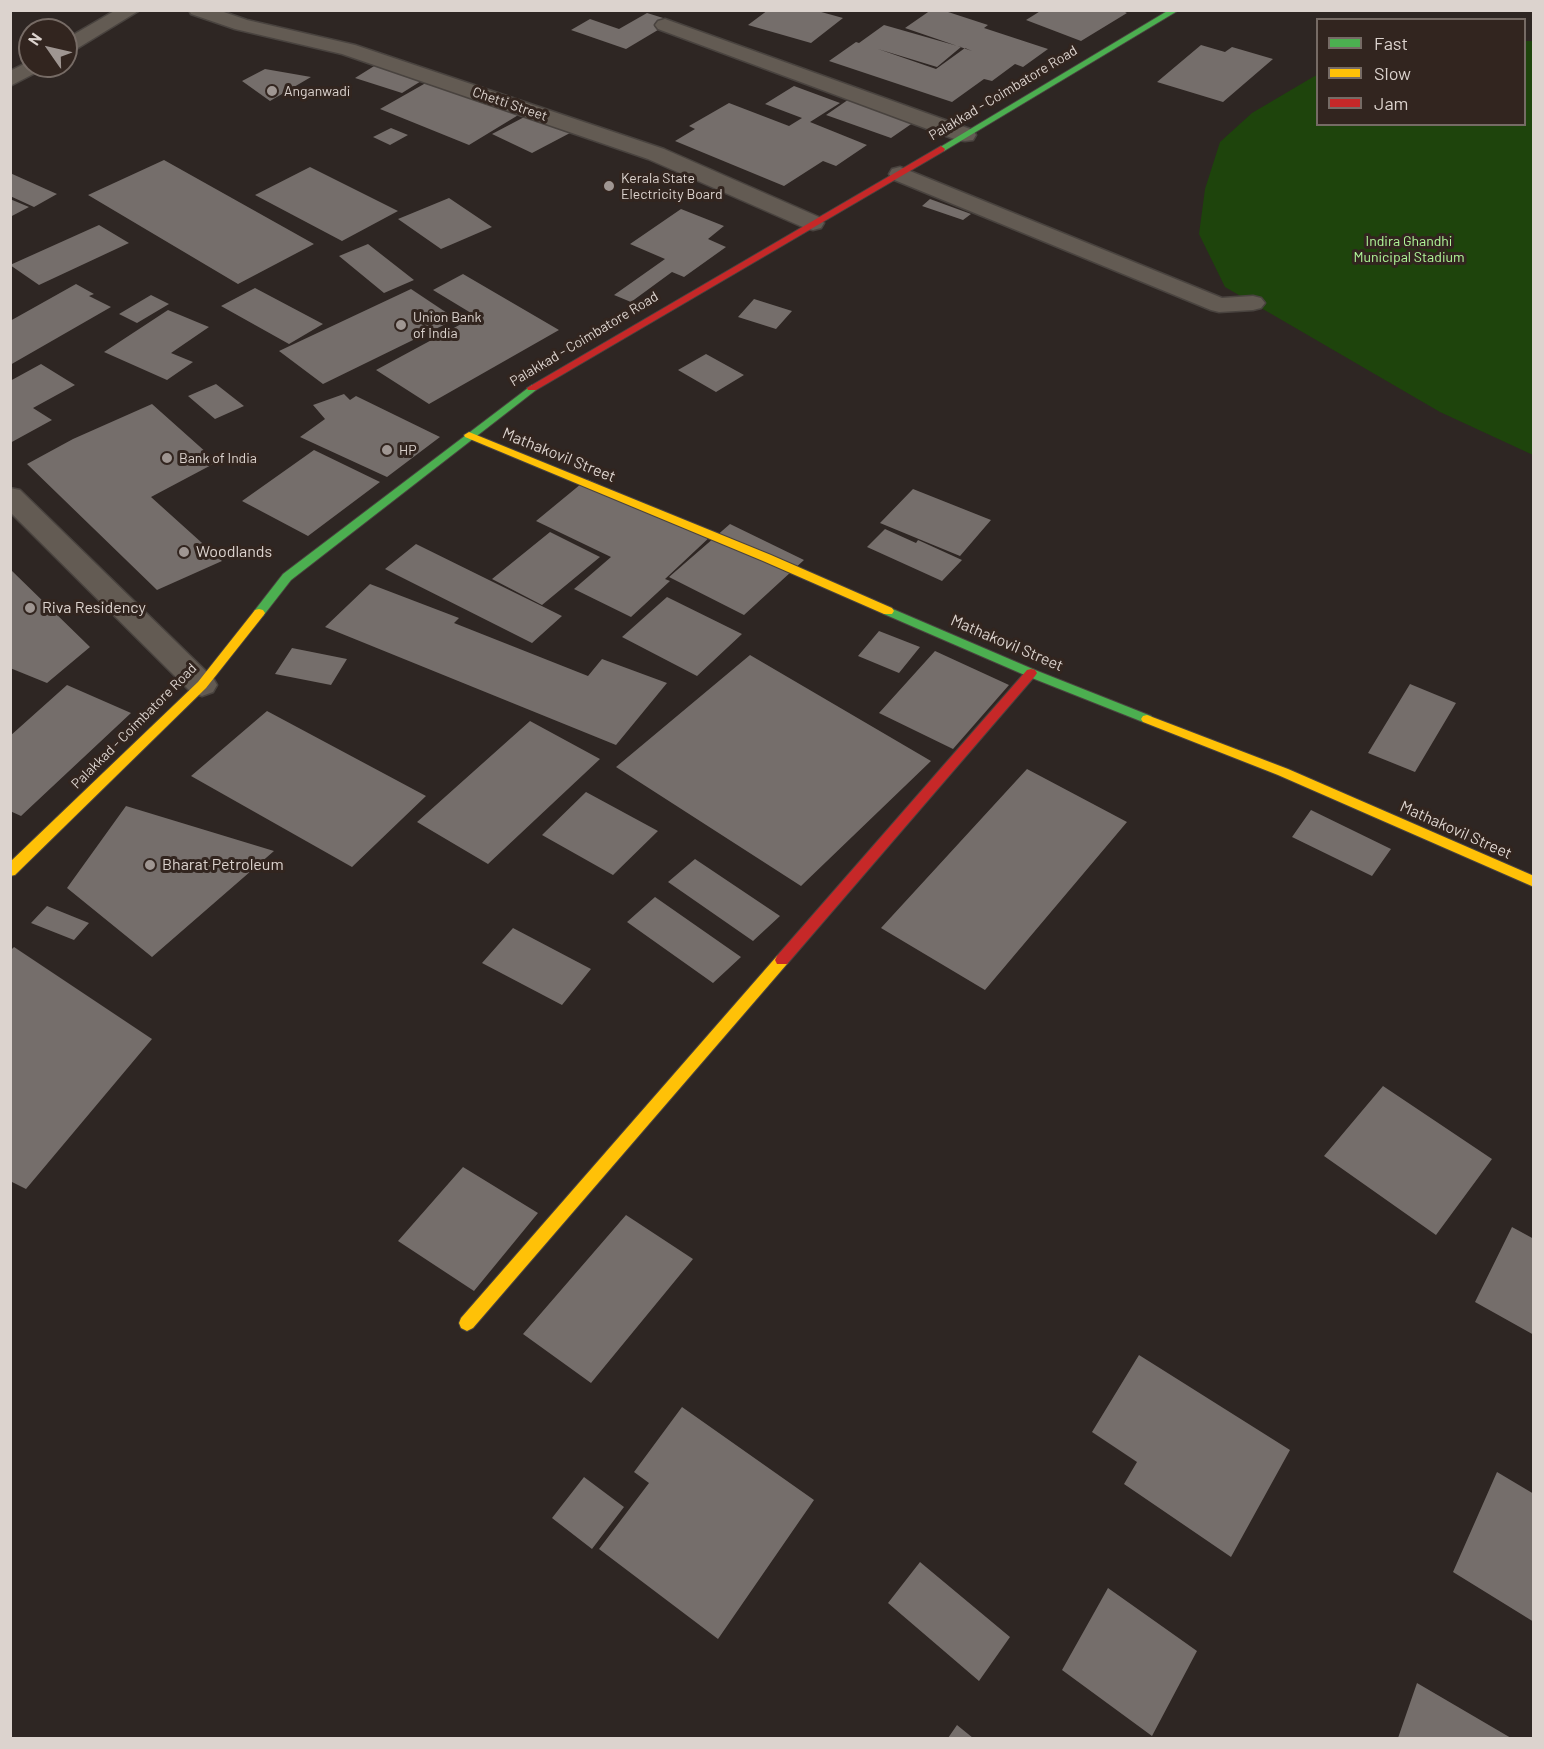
<!DOCTYPE html>
<html>
<head>
<meta charset="utf-8">
<style>
  body { margin:0 }
  #map { position:relative; width:1544px; height:1749px; overflow:hidden; background:#2e2623; font-family:Barlow,sans-serif }
  canvas { display:block }
  .frame { position:absolute; inset:0; border:12px solid #dcd3ce; pointer-events:none }
  .legend { position:absolute; left:1316px; top:18px; width:210px; height:108px; box-sizing:border-box; background:#32251f; border:2px solid #766b65; margin:0; padding:8px 10px; list-style:none; font-size:18px; color:#dcd3ce }
  .legend li { display:flex; align-items:center; gap:12px; height:30px }
  .legend b { width:30px; border:2px solid #766b65 }
  .north { position:absolute; left:18px; top:18px; width:60px; height:60px; box-sizing:border-box; background:#32251f; border:2px solid #766b65; border-radius:50%; rotate:304deg; font-size:16px; font-weight:700; line-height:24px; text-align:center; color:#dcd3ce }
  .north::after { content:''; display:block; margin:auto; width:21px; height:27px; background:#9f9692; clip-path:polygon(50% 0,100% 100%,50% 72%,0 100%) }
</style>
</head>
<body>
<div id="map">
<canvas width="1544" height="1749"></canvas>
<div class="frame"></div>
<ul class="legend">
<li><b style="height:8px;background:#4caf50"></b>Fast</li>
<li><b style="height:8px;background:#ffc107"></b>Slow</li>
<li><b style="height:8px;background:#c62828"></b>Jam</li>
</ul>
<div class="north">N</div>
</div>
<script>
const c = document.querySelector('canvas').getContext('2d');
c.lineJoin = 'round';
function fillPath(path, color) {
  c.fillStyle = color;
  c.fill(path, 'evenodd');
}
function toPath(rows) {
  const path = new Path2D();
  for (const r of rows) {
    path.moveTo(r[0], r[1]);
    for (let i = 2; i < r.length; i += 2) path.lineTo(r[i], r[i + 1]);
  }
  return path;
}
function trace(path, color, width, dash) {
  c.strokeStyle = color;
  c.lineWidth = width;
  c.lineCap = dash ? 'butt' : 'round';
  c.setLineDash(dash || []);
  c.stroke(path);
}
function write(font, color, halo, rows, align = 'center') {
  c.font = font + ' Barlow,sans-serif';
  c.lineWidth = 6;
  c.setLineDash([]);
  c.textBaseline = 'middle';
  c.strokeStyle = halo;
  c.fillStyle = color;
  for (const [text, x, y, turn = 0] of rows) {
    c.save();
    c.translate(x, y);
    c.rotate((+turn || 0) * Math.PI / 180);
    c.textAlign = isNaN(turn) ? turn : align;
    if (halo) c.strokeText(text, 0, 0);
    c.fillText(text, 0, 0);
    c.restore();
  }
}
fillPath(toPath([
  [1525,41,1533,41,1533,455,1440,412,1225,287,1199,234,1205,189,1220,142,1252,113,1313,77,1317,75,1318,124,1524,124]
]), '#1e440c');
fillPath(toPath([
  [768,10,814,10,843,18,811,43,748,25],
  [931,10,942,10,988,25,984,28,1048,49,1023,67,1015,64,992,81,984,79,952,102,829,61,856,42,859,43,884,25,961,47,937,67,878,49,936,69,965,48,972,51,905,28],
  [1042,10,1121,10,1127,13,1081,41,1026,20],
  [647,13,673,21,626,49,571,30,590,19,619,29],
  [1201,45,1225,52,1232,47,1273,59,1223,102,1157,82],
  [379,63,426,78,402,93,355,78],
  [265,69,311,77,270,101,242,81],
  [431,80,520,114,469,145,380,109],
  [794,86,840,103,810,122,867,145,836,166,823,161,784,186,675,141,695,129,689,126,729,103,789,126,802,118,765,104],
  [855,95,920,118,891,138,826,115],
  [530,114,570,133,532,153,492,134],
  [391,128,408,135,390,145,373,137],
  [164,160,314,244,238,284,88,195],
  [310,167,398,211,342,241,255,195],
  [10,173,57,194,34,207,10,196],
  [449,198,492,227,441,249,398,219],
  [10,199,29,207,10,217],
  [930,199,971,214,963,220,922,206],
  [681,209,724,226,708,239,726,247,684,277,672,272,631,302,614,295,665,259,630,244],
  [99,225,129,243,39,285,10,265],
  [368,244,414,280,384,293,339,256],
  [463,274,559,330,429,404,376,370,476,316,433,290],
  [76,284,94,294,89,296,111,307,10,365,10,321],
  [255,288,323,324,289,344,221,306],
  [411,289,456,319,323,384,279,351],
  [151,295,169,304,137,323,119,314],
  [754,299,792,311,776,329,738,317],
  [168,310,209,327,171,353,193,362,167,380,104,352],
  [706,354,744,375,716,392,678,370],
  [41,364,75,385,33,408,52,420,10,443,10,381],
  [216,384,244,406,215,419,188,396],
  [344,394,350,400,356,396,440,437,387,477,300,437,325,419,313,405],
  [152,404,217,462,151,497,222,561,157,590,27,464,73,439],
  [314,450,380,482,308,536,242,501],
  [587,479,712,535,665,579,670,581,631,617,574,589,611,557,536,521],
  [913,489,991,520,960,556,880,523],
  [730,524,804,560,744,615,669,577],
  [885,529,916,543,918,540,962,560,942,581,867,547],
  [550,532,600,557,542,605,492,579],
  [416,544,562,616,532,643,385,569],
  [10,569,90,647,47,683,10,668],
  [370,584,459,618,454,623,588,676,602,659,667,683,616,745,325,627],
  [667,597,742,634,697,676,622,637],
  [879,631,920,647,899,673,858,656],
  [292,648,347,659,331,685,275,674],
  [935,651,1009,685,953,749,879,713],
  [750,655,931,761,801,886,616,767],
  [1410,684,1456,703,1415,772,1368,753],
  [67,685,131,713,21,816,10,811,10,736],
  [267,711,426,796,352,867,191,776],
  [530,721,600,759,488,864,417,822],
  [1027,769,1127,822,985,990,881,928],
  [586,792,658,831,613,875,542,835],
  [126,806,274,851,152,957,67,888],
  [1311,810,1391,849,1372,876,1292,837],
  [695,859,780,916,753,941,668,882],
  [655,897,741,957,713,983,627,922],
  [47,906,89,923,74,940,31,923],
  [513,928,591,969,562,1005,482,963],
  [14,947,152,1039,26,1189,10,1181,10,951],
  [1383,1086,1492,1159,1436,1235,1324,1156],
  [463,1167,538,1213,474,1291,398,1241],
  [626,1215,693,1259,591,1383,523,1334],
  [1512,1227,1534,1239,1534,1335,1475,1302],
  [1139,1355,1290,1450,1231,1557,1124,1484,1137,1462,1092,1432],
  [682,1407,814,1500,718,1639,599,1549,649,1483,634,1472],
  [1497,1472,1534,1494,1534,1622,1453,1572],
  [584,1477,624,1507,592,1549,552,1518],
  [920,1562,1010,1637,979,1681,888,1603],
  [1108,1588,1197,1651,1152,1736,1062,1670],
  [1417,1683,1511,1738,1398,1738],
  [957,1725,973,1738,948,1738]
]), '#756e6b');
const street = toPath([
  [116,10,140,10,73,51,66,53,66,39,116,10],
  [189,10,218,10,247,20,355,45,664,149,821,218,824,223,821,228,813,230,805,228,648,159,342,54,235,29,191,14,189,10],
  [665,19,973,130,976,135,973,140,965,141,957,140,658,29,655,25,658,21,665,19],
  [30,61,30,66,44,66,41,70,10,86,10,71,30,61],
  [900,167,1222,298,1253,296,1261,298,1265,303,1261,308,1253,310,1219,312,1211,310,892,179,889,174,892,169,900,167],
  [10,488,20,490,213,678,217,685,213,692,202,696,191,692,10,512,10,488]
]);
const fast = toPath([
  [1169,10,1179,10,944,151,937,149,1169,10],
  [532,385,536,386,536,390,291,580,263,616,255,616,253,613,255,610,283,574,532,385],
  [888,607,1035,670,1151,716,1153,719,1151,722,1143,722,1027,676,884,614,882,611,888,607]
]);
const slow = toPath([
  [469,432,771,555,892,608,894,611,892,614,884,614,763,561,465,437,464,435,469,432],
  [259,609,263,610,265,613,263,616,206,688,15,875,10,876,10,862,198,682,255,610,259,609],
  [1147,715,1288,769,1534,876,1534,887,1278,775,1143,722,1141,719,1143,716,1147,715],
  [782,954,787,956,789,960,787,964,473,1328,467,1331,461,1328,459,1323,461,1318,777,956,782,954]
]);
const jam = toPath([
  [941,146,945,149,944,151,536,390,528,390,527,388,941,146],
  [1031,669,1035,670,1037,673,1035,676,787,964,777,964,775,960,777,956,1027,670,1031,669]
]);
trace(street, '#49433f', 3);
trace(fast, '#49433f', 2);
trace(slow, '#49433f', 2);
trace(jam, '#49433f', 2);
fillPath(street, '#635b53');
fillPath(fast, '#4caf50');
fillPath(slow, '#ffc107');
fillPath(jam, '#c62828');
for (const [x, y, r, color] of [
  [272,91,6,"#9f9692"],
  [609,186,6,"#9f9692"],
  [401,325,6,"#9f9692"],
  [387,450,6,"#9f9692"],
  [167,458,6,"#9f9692"],
  [184,552,6,"#9f9692"],
  [30,608,6,"#9f9692"],
  [150,865,6,"#9f9692"]
]) {
  const dot = new Path2D();
  dot.arc(x, y, r, 0, 2 * Math.PI);
  c.fillStyle = color;
  c.fill(dot);
  trace(dot, '#32251f', 2);
}
write('14px', '#dcd3ce', '#32251f', [
  ["Anganwadi",284,91],
  ["Kerala State",621,178],
  ["Electricity Board",621,194],
  ["Union Bank",413,317],
  ["of India",413,333],
  ["HP",399,450],
  ["Bank of India",179,458]
], 'left');
write('14px', '#dcd3ce', '#32251f', [
  ["Palakkad - Coimbatore Road",1003,93,-31],
  ["Chetti Street",510,104,19],
  ["Palakkad - Coimbatore Road",584,339,-31],
  ["Palakkad - Coimbatore Road",134,726,-45]
]);
write('14px', '#b2f89b', '#32251f', [
  ["Indira Ghandhi",1409,241],
  ["Municipal Stadium",1409,257]
]);
write('16px', '#dcd3ce', '#32251f', [
  ["Mathakovil Street",559,455,22],
  ["Mathakovil Street",1007,643,23],
  ["Mathakovil Street",1456,830,24]
]);
write('16px', '#dcd3ce', '#32251f', [
  ["Woodlands",196,552],
  ["Riva Residency",42,608],
  ["Bharat Petroleum",162,865]
], 'left');
</script>
</body>
</html>
